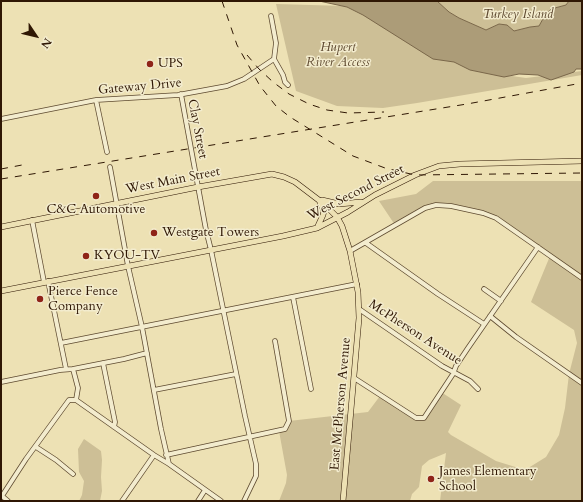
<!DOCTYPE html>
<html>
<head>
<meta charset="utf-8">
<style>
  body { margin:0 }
  #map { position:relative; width:583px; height:502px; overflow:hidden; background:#ede1b4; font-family:Cardo,serif }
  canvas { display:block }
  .frame { position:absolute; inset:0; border:2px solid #2f1704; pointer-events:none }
  .north { position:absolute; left:16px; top:16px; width:40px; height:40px; -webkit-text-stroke:3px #f3ecce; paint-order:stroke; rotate:125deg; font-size:11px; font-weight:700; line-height:16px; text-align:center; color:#2f1704 }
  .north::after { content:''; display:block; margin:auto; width:14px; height:18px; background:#2f1704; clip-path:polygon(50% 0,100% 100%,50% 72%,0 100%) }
</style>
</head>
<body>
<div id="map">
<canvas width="583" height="502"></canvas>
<div class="frame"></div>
<div class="north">N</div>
</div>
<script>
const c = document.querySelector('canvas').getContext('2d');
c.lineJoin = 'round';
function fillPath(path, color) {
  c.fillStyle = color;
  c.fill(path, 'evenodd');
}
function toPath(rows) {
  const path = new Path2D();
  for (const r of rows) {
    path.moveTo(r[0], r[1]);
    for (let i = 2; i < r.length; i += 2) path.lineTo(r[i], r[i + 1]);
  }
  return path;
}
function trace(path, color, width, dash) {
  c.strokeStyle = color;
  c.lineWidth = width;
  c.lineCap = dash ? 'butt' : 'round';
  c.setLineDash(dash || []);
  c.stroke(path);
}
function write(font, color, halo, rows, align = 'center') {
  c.font = font + ' Cardo,serif';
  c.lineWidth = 3;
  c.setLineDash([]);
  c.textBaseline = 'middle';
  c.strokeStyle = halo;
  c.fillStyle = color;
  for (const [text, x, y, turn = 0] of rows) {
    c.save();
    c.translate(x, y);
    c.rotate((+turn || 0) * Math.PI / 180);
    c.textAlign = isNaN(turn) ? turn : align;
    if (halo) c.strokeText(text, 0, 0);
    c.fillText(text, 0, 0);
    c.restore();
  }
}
fillPath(toPath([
  [437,1,569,1,566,5,551,9,544,17,539,26,530,27,514,31,507,25,499,24,486,30,459,18,449,12],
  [276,4,345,6,491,73,526,78,582,71,582,75,417,103,383,108,337,106,296,91],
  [433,181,582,181,582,501,440,501,446,453,429,460,422,466,419,487,412,494,410,501,279,501,286,483,287,475,279,431,285,429,289,421,368,412,380,396,422,419,441,392,461,405,448,432,451,435,496,461,525,470,546,457,559,435,565,408,569,374,577,343,574,330,531,302,550,256,520,234,483,213,436,205,425,208,395,225,379,201,416,194],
  [84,439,101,451,102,460,101,477,102,491,100,501,79,501,82,495,84,481,79,472,78,449]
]), '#cdbf96');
const water = toPath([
  [319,1,437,1,449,12,459,18,486,30,499,24,507,25,514,31,530,27,539,26,544,17,551,9,566,5,569,1,582,1,582,69,576,69,574,72,551,80,538,75,519,74,504,77,470,70,454,62,433,59,363,15,347,7,319,1]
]);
fillPath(water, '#ac9c78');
trace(water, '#7a674a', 1);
const minor = toPath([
  [271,16,276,43,274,59],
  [274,59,283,75,285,82,288,85],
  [181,94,206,230,211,250,245,416,256,464,256,476,244,501],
  [96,100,107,152],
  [1,119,96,100,178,95,227,86,244,79,274,59],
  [110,167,128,266,142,327,161,429,169,464,221,501],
  [32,220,44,282],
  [366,243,438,294,484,324],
  [350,251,425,208,436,205,451,206,483,213,496,218,582,278],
  [48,281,66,369],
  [484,289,501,301],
  [293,297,311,389],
  [359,309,442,366,470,381,478,389],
  [490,316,516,337,582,383],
  [61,343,357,284],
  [103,363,115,422,114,427],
  [73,369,78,388,76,400],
  [354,378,416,418,424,418,453,374,456,366,468,348,538,247],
  [1,382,60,370,73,369,124,359,147,353],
  [154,390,236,374],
  [76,400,154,455,169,464],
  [36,447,56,460,73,474],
  [166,455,285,429,289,421,275,341],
  [2,496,26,459,69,400,76,400],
  [2,496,8,501],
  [122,501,154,455],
  [198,501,205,490]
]);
const major = toPath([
  [322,200,339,204,361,202],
  [1,227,198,187,272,174,284,177,295,182,324,204,337,217,342,226,350,251,358,292,359,318,343,501],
  [317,228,323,215,324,211,320,203],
  [1,291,283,236,317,228,348,212,375,195,415,175,439,166,460,164,582,161]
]);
trace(minor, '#5e4a30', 5.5);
trace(major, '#2f1704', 6);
trace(minor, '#f3ecce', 4);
trace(major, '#ede1b4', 5);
trace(toPath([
  [222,1,237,45,260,86,276,106,290,117,353,156,385,168,415,175,582,173],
  [247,55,259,69,273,82,289,94,309,104,327,110,348,113,384,112],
  [1,169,22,165],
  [1,179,467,104,582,83]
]), '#2f1704', 1, [7, 7]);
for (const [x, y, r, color] of [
  [150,64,4,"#8f2418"],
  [96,196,4,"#8f2418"],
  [154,233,4,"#8f2418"],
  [86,256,4,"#8f2418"],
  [40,299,4,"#8f2418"],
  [431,479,4,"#8f2418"]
]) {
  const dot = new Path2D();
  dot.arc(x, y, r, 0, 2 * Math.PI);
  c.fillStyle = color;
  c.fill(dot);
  trace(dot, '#f3ecce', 1.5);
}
write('italic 13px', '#5e4930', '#f3ecce', [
  ["Turkey Island",518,15],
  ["Hupert",338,48],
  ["River Access",338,63]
]);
write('13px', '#2f1704', '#f3ecce', [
  ["UPS",158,64],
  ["C&C Automotive",96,210,"center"],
  ["Westgate Towers",162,233],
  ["KYOU-TV",94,256],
  ["Pierce Fence",48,292],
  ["Company",48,307],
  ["James Elementary",439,472],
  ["School",439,487]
], 'left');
write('13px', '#2f1704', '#f3ecce', [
  ["Gateway Drive",140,87,-5],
  ["Clay Street",197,129,79],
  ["West Main Street",173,181,-11],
  ["West Second Street",356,193,-27],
  ["McPherson Avenue",415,333,33],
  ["East McPherson Avenue",341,404,-85]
]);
</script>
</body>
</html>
